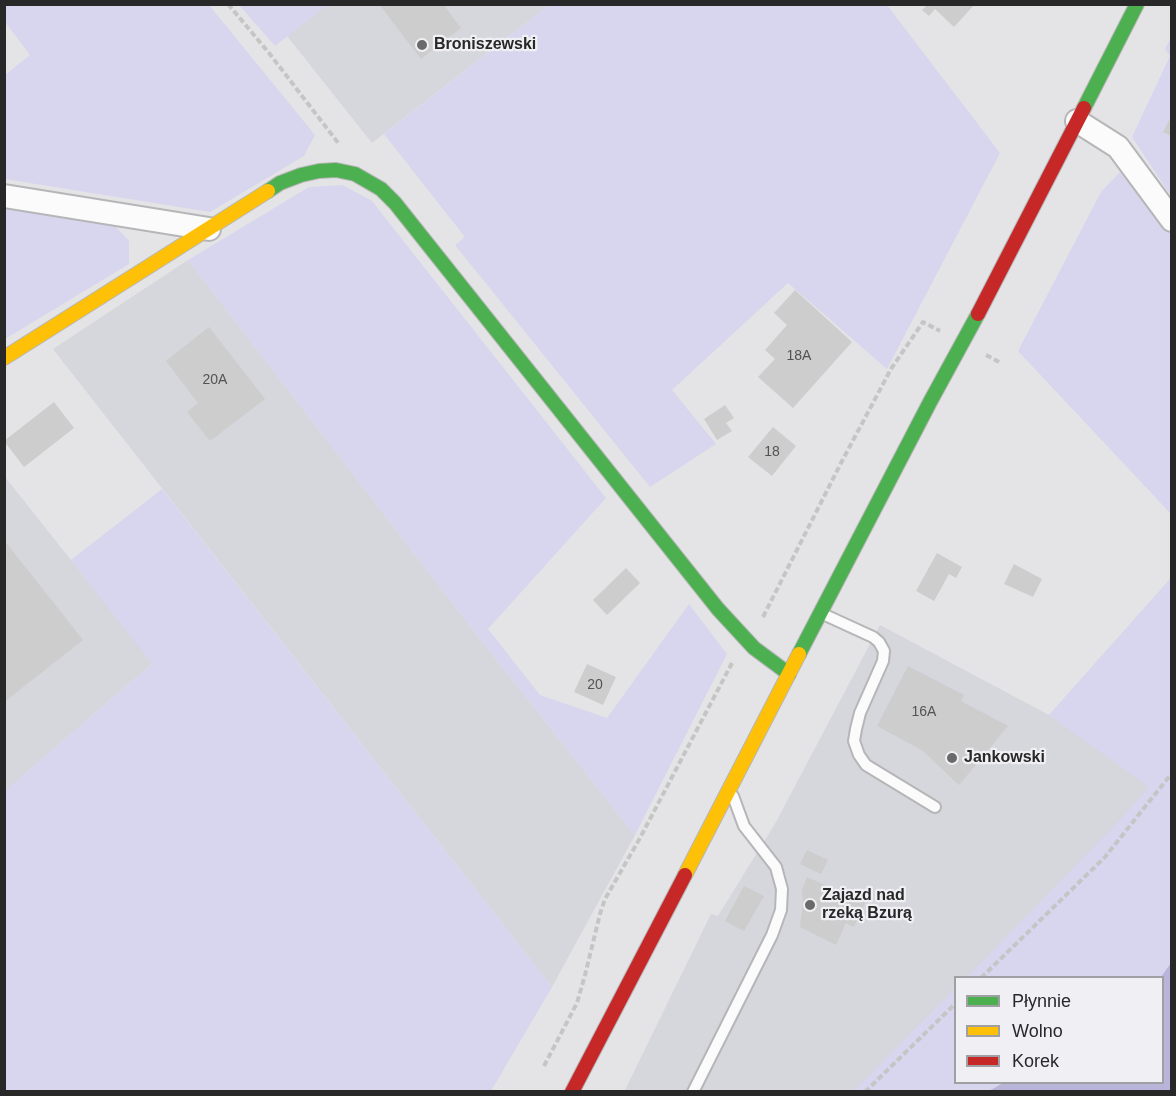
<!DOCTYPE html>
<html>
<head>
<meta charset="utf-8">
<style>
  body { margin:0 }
  #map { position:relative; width:1176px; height:1096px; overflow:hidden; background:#e4e4e6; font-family:Arial,sans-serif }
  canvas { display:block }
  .frame { position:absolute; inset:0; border:6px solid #282829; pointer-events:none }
  .legend { position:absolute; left:954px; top:976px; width:210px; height:108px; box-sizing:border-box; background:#f0f0f4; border:2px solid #a0a0a3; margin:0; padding:8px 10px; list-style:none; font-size:18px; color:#282829 }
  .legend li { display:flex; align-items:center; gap:12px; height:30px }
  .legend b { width:30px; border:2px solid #a0a0a3 }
</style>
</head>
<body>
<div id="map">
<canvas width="1176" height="1096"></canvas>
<div class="frame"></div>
<ul class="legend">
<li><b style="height:8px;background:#4caf50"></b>Płynnie</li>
<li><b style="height:8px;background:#ffc107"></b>Wolno</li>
<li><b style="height:8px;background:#c62828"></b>Korek</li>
</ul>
</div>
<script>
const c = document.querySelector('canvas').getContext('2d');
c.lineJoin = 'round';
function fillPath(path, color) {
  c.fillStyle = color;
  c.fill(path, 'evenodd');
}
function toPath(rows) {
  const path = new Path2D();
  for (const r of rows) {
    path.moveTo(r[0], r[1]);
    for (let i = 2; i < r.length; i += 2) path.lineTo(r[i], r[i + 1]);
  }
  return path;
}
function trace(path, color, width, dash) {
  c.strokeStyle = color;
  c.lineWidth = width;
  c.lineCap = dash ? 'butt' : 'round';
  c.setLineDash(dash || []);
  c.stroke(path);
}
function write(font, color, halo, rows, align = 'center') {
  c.font = font + ' Arial,sans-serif';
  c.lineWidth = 4.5;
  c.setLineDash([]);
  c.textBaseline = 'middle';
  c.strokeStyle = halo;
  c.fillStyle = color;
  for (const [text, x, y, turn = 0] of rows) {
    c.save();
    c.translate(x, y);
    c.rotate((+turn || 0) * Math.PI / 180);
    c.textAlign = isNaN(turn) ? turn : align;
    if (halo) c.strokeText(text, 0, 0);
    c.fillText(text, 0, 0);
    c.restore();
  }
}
fillPath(toPath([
  [327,5,549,5,372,143,287,36],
  [188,260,480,639,635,835,552,987,53,349],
  [5,477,153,663,5,791],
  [1171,578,1171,972,1162,978,956,978,956,1082,1003,1083,989,1091,624,1092,711,914,718,916,776,822,880,625,1049,715]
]), '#d6d6dd');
fillPath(toPath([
  [5,5,209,5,315,135,304,156,210,212,5,179,5,75,30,55,5,22],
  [239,5,327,5,275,46],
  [887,5,1000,153,887,369,788,283,672,390,716,444,650,487,455,245,465,237,384,134,549,5],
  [1171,38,1171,196,1132,137,1170,56,1165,49],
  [1120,172,1161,216,1171,232,1171,514,1018,351,1101,192],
  [343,185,372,201,606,498,488,629,540,695,607,718,689,604,727,654,635,835,480,639,188,260,309,187],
  [5,208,115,226,129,241,129,264,5,339],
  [162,489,552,987,491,1091,5,1091,5,790,6,790,152,664,71,560],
  [1171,578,1171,963,1161,977,966,978,1115,825,1149,787,1049,715],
  [955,988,956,1082,1003,1083,989,1091,853,1092]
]), '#d8d5ee');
fillPath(toPath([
  [1171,963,1171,1091,989,1091,1003,1083,1162,1082,1162,978,1161,977]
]), '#b9b4d9');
fillPath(toPath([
  [379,4,443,4,461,28,421,59],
  [928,4,975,4,954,27,935,9,929,16,922,10],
  [1172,115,1172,136,1163,132],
  [795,290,852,342,793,408,758,377,775,359,765,350,787,325,774,313],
  [209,327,265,399,210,441,187,412,198,403,166,361],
  [54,402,74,428,24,467,4,441],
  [725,405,734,418,726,423,732,431,717,440,704,419],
  [773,427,796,446,772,476,748,457],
  [4,540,83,640,4,702],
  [937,553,962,567,956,578,949,574,934,601,916,591],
  [1014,564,1042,579,1033,597,1004,584],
  [626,568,640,583,607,615,593,600],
  [587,664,616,677,603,705,574,692],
  [908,666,964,695,961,701,1008,726,959,785,923,751,877,726],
  [807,850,828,860,821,874,800,864],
  [807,877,865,903,854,927,846,923,836,945,800,927,803,903,802,890],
  [744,886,764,896,744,931,725,921]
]), '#cdcdcd');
const lane = toPath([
  [825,615,873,637,879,642,884,651,883,661,860,713,856,729,854,741,859,755,866,765,935,807],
  [693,1092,772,935,781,910,782,889,776,867,744,826,733,796]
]);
const street = toPath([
  [1077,121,1118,147,1172,220],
  [4,196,209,229]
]);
const fast = toPath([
  [1084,108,1137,4],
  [268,191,280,183,301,175,319,171,336,170,355,174,381,189,395,203,718,609,754,648,789,674],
  [799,654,930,402,978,314]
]);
const slow = toPath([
  [4,358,268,191],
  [685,875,799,654]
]);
const jam = toPath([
  [978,314,1084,108],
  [572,1092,685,875]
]);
trace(lane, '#b6b6b8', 14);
trace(street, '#b6b6b8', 26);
trace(fast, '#b6b6b8', 16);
trace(slow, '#b6b6b8', 16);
trace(jam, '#b6b6b8', 16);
trace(toPath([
  [228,4,269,53,339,144],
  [986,355,999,362],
  [763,617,841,463,891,369,923,322,940,331],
  [981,978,1105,857,1172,773],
  [544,1066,577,1003,585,975,600,914,605,899,640,838,732,663],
  [865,1092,956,1003]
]), '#c5c5c6', 4, [6, 3]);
trace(lane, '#fbfbfb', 10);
trace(street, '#fbfbfb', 22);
trace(fast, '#4caf50', 14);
trace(slow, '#ffc107', 14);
trace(jam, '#c62828', 14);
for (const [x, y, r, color] of [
  [422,45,6,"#6a6a6b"],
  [952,758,6,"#6a6a6b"],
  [810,905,6,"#6a6a6b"]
]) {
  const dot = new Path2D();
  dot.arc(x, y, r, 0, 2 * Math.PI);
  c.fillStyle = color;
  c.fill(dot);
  trace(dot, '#f0f0f4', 2);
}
write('14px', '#535354', null, [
  ["18A",799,356],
  ["20A",215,380],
  ["18",772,452],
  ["20",595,685],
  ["16A",924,712]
]);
write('bold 16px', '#282829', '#f0f0f4', [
  ["Broniszewski",434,45],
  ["Jankowski",964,758],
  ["Zajazd nad",822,896],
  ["rzeką Bzurą",822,914]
], 'left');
</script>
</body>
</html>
